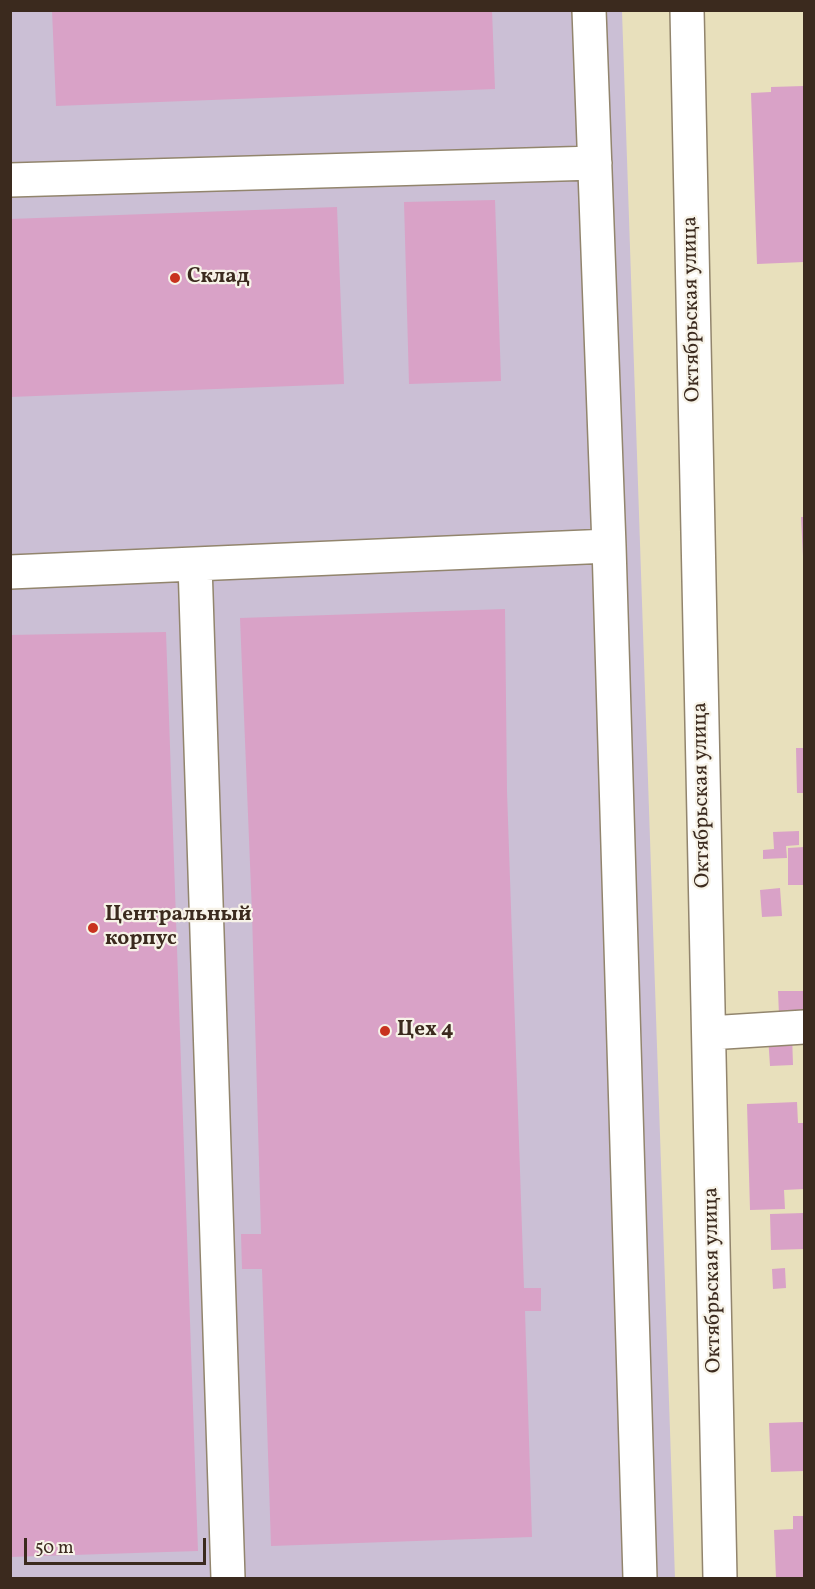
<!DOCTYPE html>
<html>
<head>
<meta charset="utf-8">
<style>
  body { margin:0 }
  #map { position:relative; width:815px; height:1589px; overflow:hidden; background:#e8e0bc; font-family:Vollkorn,serif }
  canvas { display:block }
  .frame { position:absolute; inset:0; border:12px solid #3b2a1e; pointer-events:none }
  .scale { position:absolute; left:24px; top:1538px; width:182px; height:27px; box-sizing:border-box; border:3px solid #3b2a1e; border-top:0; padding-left:8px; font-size:18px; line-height:21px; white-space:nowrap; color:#3b2a1e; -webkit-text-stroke:4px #f7f3e8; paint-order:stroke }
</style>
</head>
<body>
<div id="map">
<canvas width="815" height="1589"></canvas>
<div class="frame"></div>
<div class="scale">50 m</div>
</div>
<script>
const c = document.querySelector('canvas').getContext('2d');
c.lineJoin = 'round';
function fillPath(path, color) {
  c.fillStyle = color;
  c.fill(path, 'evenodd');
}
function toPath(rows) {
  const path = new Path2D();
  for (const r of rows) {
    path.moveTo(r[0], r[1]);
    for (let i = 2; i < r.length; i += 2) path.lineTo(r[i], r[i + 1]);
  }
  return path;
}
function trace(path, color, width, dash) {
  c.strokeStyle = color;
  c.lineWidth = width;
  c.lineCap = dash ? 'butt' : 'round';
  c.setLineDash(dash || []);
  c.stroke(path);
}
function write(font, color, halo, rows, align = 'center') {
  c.font = font + ' Vollkorn,serif';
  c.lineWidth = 4.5;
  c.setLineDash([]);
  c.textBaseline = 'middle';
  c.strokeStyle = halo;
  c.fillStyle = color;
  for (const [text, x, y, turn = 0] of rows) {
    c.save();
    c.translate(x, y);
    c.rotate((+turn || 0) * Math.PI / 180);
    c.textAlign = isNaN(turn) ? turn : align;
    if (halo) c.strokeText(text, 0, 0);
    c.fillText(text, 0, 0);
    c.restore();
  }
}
fillPath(toPath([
  [11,11,622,11,675,1578,11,1578]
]), '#cbbfd5');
fillPath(toPath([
  [52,10,492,10,495,89,56,106],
  [804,86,804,262,757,264,751,93,771,92,771,87],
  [495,200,501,381,409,384,404,202],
  [337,207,344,384,10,397,10,219],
  [801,517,804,517,804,556,803,556],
  [505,609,507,791,524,1288,541,1288,541,1311,525,1311,532,1537,271,1546,262,1269,242,1269,241,1234,261,1234,252,913,240,618],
  [166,632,198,1551,10,1557,10,635],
  [796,748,804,748,804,793,797,793],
  [799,831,799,845,786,846,787,858,763,859,763,850,774,849,773,832],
  [804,847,804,885,788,885,788,848],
  [780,888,782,916,762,917,760,890],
  [778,991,804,991,804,1014,779,1015],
  [792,1034,793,1065,770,1066,768,1036],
  [797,1102,798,1123,804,1123,804,1189,784,1190,785,1209,750,1210,747,1104],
  [804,1213,804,1249,771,1250,770,1214],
  [785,1268,786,1288,773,1289,772,1269],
  [804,1422,804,1471,771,1472,769,1423],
  [793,1516,804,1516,804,1578,776,1578,774,1530,793,1529]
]), '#d9a2c7');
const minor = toPath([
  [687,10,720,1578],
  [10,180,595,163],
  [609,546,640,1578],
  [195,564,228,1578],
  [10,572,609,546,589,10],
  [709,1033,804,1027]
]);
trace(minor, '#92856d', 36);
trace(minor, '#fff', 33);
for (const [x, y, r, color] of [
  [175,278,6,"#c8321e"],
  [93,928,6,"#c8321e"],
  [385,1031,6,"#c8321e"]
]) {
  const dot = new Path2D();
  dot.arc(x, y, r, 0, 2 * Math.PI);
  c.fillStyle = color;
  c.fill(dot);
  trace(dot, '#f7f3e8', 2);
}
write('bold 21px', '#3b2a1e', '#f7f3e8', [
  ["Склад",187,278],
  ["Центральный",105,916],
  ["корпус",105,940],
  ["Цех 4",397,1031]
], 'left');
write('21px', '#3b2a1e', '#f7f3e8', [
  ["Октябрьская улица",693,309,-91],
  ["Октябрьская улица",703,795,-91],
  ["Октябрьская улица",714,1280,-91]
]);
</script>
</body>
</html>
